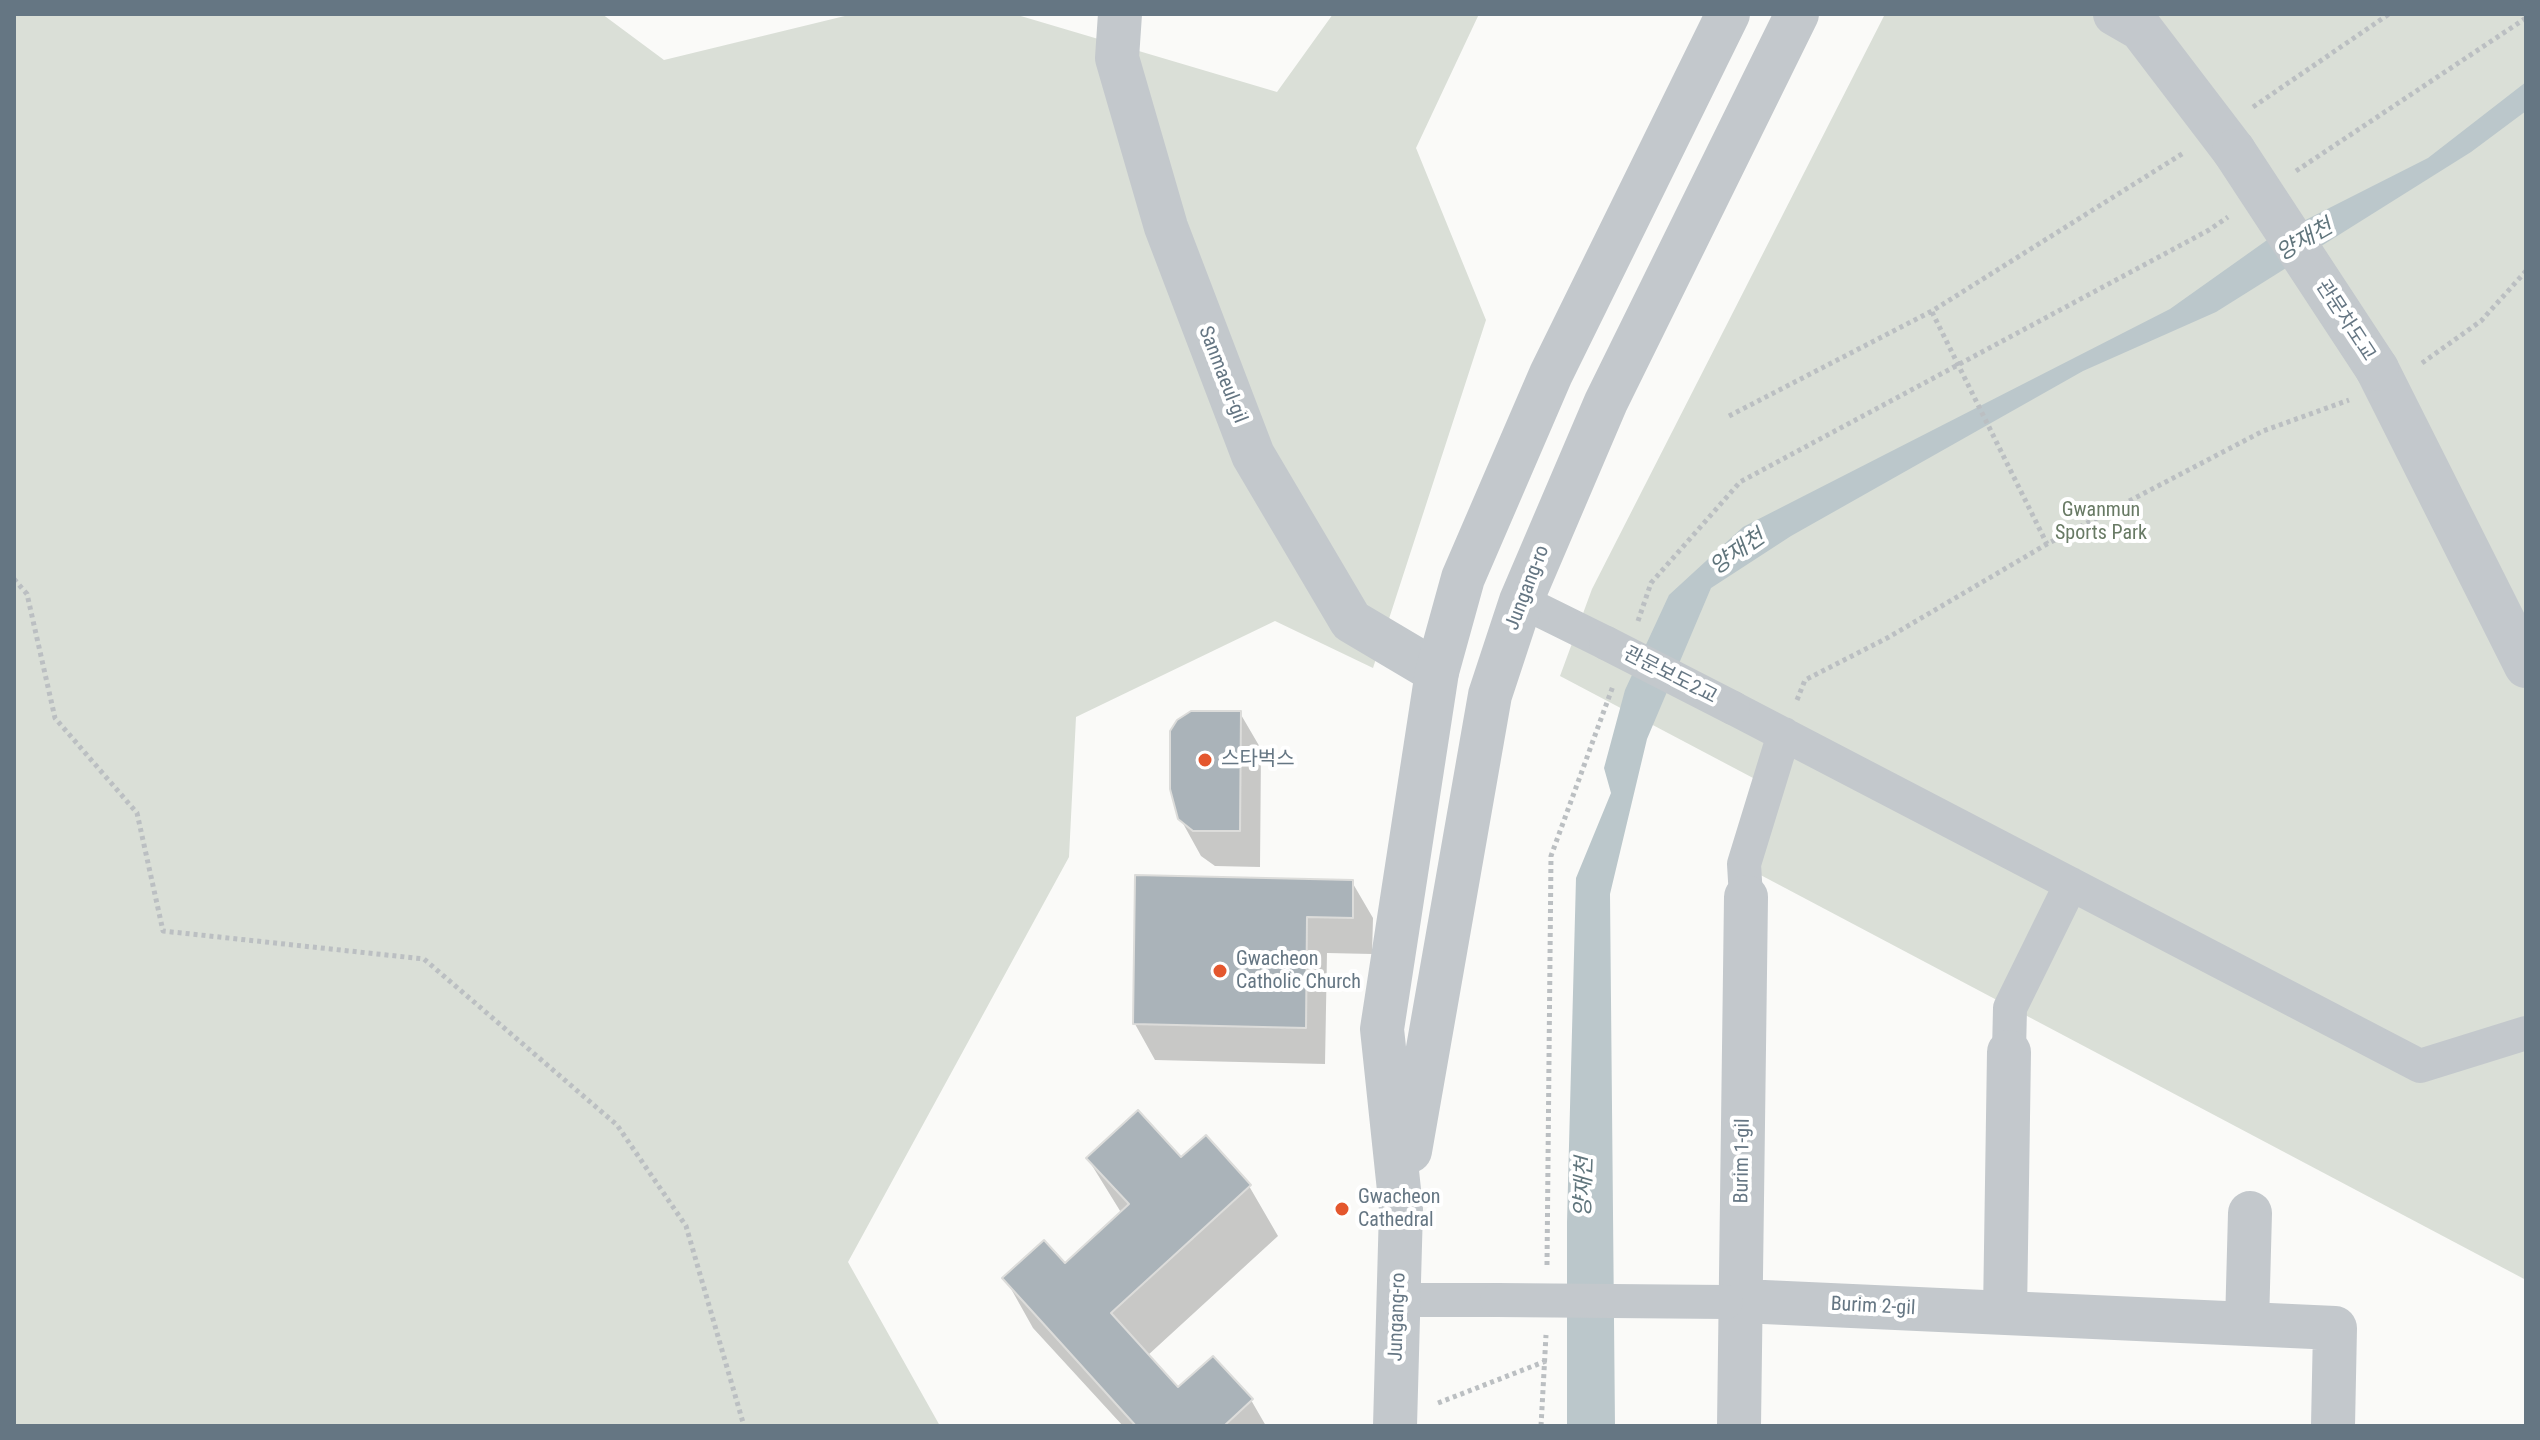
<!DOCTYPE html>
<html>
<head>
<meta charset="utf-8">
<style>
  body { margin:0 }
  #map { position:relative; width:2540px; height:1440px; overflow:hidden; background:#fafaf8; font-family:"Roboto Condensed",sans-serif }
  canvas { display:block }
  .frame { position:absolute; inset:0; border:16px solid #657683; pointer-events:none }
</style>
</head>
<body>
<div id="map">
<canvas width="2540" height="1440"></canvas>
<div class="frame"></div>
</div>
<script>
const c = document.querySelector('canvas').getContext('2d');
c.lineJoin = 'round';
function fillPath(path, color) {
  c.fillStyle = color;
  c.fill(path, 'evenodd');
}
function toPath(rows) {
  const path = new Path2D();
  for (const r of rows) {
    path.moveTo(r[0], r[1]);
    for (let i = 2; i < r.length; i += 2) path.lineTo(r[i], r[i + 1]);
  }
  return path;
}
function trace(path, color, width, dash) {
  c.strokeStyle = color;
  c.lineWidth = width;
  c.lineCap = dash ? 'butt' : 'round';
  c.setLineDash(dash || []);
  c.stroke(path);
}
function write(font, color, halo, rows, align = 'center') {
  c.font = font + ' "Roboto Condensed","Noto Sans KR",sans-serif';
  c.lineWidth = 8;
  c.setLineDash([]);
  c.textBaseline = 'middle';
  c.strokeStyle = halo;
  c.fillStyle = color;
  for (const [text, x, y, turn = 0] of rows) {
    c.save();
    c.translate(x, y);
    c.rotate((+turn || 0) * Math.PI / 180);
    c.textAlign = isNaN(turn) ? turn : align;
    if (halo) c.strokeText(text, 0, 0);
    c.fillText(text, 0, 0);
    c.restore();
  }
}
fillPath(toPath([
  [14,14,602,14,664,60,853,14,1014,14,1277,92,1333,14,1479,14,1416,148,1486,320,1373,668,1275,621,1076,717,1069,857,848,1262,940,1426,14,1426],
  [1885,14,2526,14,2526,1280,1753,871,1772,788,1560,676,1592,589]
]), '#dadfd7');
fillPath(toPath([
  [2526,82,2526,111,2471,152,2216,312,2083,371,1791,536,1711,588,1647,739,1610,894,1615,1426,1567,1426,1567,1222,1576,878,1611,793,1604,768,1625,690,1669,595,1743,527,2170,309,2270,238,2428,158]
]), '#bbc7cb');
fillPath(toPath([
  [1240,713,1261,749,1260,867,1215,866,1201,856,1180,818],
  [1352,882,1373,918,1372,954,1327,953,1325,1064,1155,1060,1135,1024],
  [1088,1159,1181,1159,1249,1186,1278,1236,1147,1356,1178,1390,1251,1400,1266,1426,1123,1426,1033,1328,1005,1278,1065,1266,1122,1214]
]), '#0003');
const building = toPath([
  [1191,711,1241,711,1240,831,1193,831,1178,819,1170,789,1170,731,1177,720,1191,711],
  [1135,875,1353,880,1353,918,1307,917,1306,1028,1133,1024,1135,875],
  [1138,1110,1181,1157,1206,1135,1251,1185,1111,1313,1178,1387,1213,1356,1253,1399,1224,1426,1136,1426,1002,1278,1044,1240,1065,1263,1129,1204,1086,1158,1138,1110]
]);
fillPath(building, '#aab3b9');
trace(building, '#dcdcda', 2);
trace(toPath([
  [2253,107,2389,14],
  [2296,171,2526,18],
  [1932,312,2047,544],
  [2422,363,2481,321,2526,271],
  [1729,416,1932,311,2185,152],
  [14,579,27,594,55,718,137,813,163,931,424,959,617,1125,686,1226,744,1426],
  [1638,621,1651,583,1740,482,2209,230,2228,217],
  [1797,700,1805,680,1889,637,2047,544,2263,431,2349,400],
  [1547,1265,1551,856,1613,686],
  [1438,1403,1546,1361],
  [1541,1426,1546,1335]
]), '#bbbfc2', 5, [4, 4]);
trace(toPath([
  [1521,601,1606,643],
  [1733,708,2420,1066,2526,1033],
  [1746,897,1744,864,1784,734],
  [2009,1052,2010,1008,2071,884],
  [1398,1300,1497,1300]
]), '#c3c8cc', 34);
trace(toPath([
  [1120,14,1117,58,1166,227,1253,455,1351,621,1437,672],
  [2115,14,2141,29,2234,151],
  [2377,369,2526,666],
  [1742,1301,2335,1328,2333,1426],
  [2005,1313,2009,1052],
  [2247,1324,2250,1213],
  [1739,1426,1746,897]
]), '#c3c8cc', 44);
trace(toPath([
  [1410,1151,1490,695,1521,601,1606,402,1797,14],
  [1395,1426,1401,1209,1382,1029,1437,672,1463,578,1551,374,1728,14]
]), '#c3c8cc', 44);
trace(toPath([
  [1606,643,1733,708],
  [1497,1300,1726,1302]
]), '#c3c8cc', 34);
trace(toPath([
  [2234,151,2377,369]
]), '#c3c8cc', 44);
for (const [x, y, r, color] of [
  [1205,760,8,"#e4572e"],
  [1220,971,8,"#e4572e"],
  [1342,1209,8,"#e4572e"]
]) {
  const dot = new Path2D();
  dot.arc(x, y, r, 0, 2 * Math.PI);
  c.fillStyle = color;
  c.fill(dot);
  trace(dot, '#fff', 3);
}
write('20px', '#657683', '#fff', [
  ["관문차도교",2345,321,57],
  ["Sanmaeul-gil",1222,375,69],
  ["Jungang-ro",1528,588,-69],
  ["관문보도2교",1670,676,27],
  ["Burim 1-gil",1743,1161,-89],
  ["Burim 2-gil",1873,1307,3],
  ["Jungang-ro",1398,1317,-88]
]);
write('20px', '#687a64', '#fff', [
  ["Gwanmun",2101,511],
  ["Sports Park",2101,534]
]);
write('20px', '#657683', '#fff', [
  ["스타벅스",1221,760],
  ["Gwacheon",1236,960],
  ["Catholic Church",1236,983],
  ["Gwacheon",1358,1198],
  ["Cathedral",1358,1221]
], 'left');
write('italic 22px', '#60757c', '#fff', [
  ["양재천",2305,241,-30],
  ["양재천",1738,553,-35],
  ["양재천",1585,1187,-88]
]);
</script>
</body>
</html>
